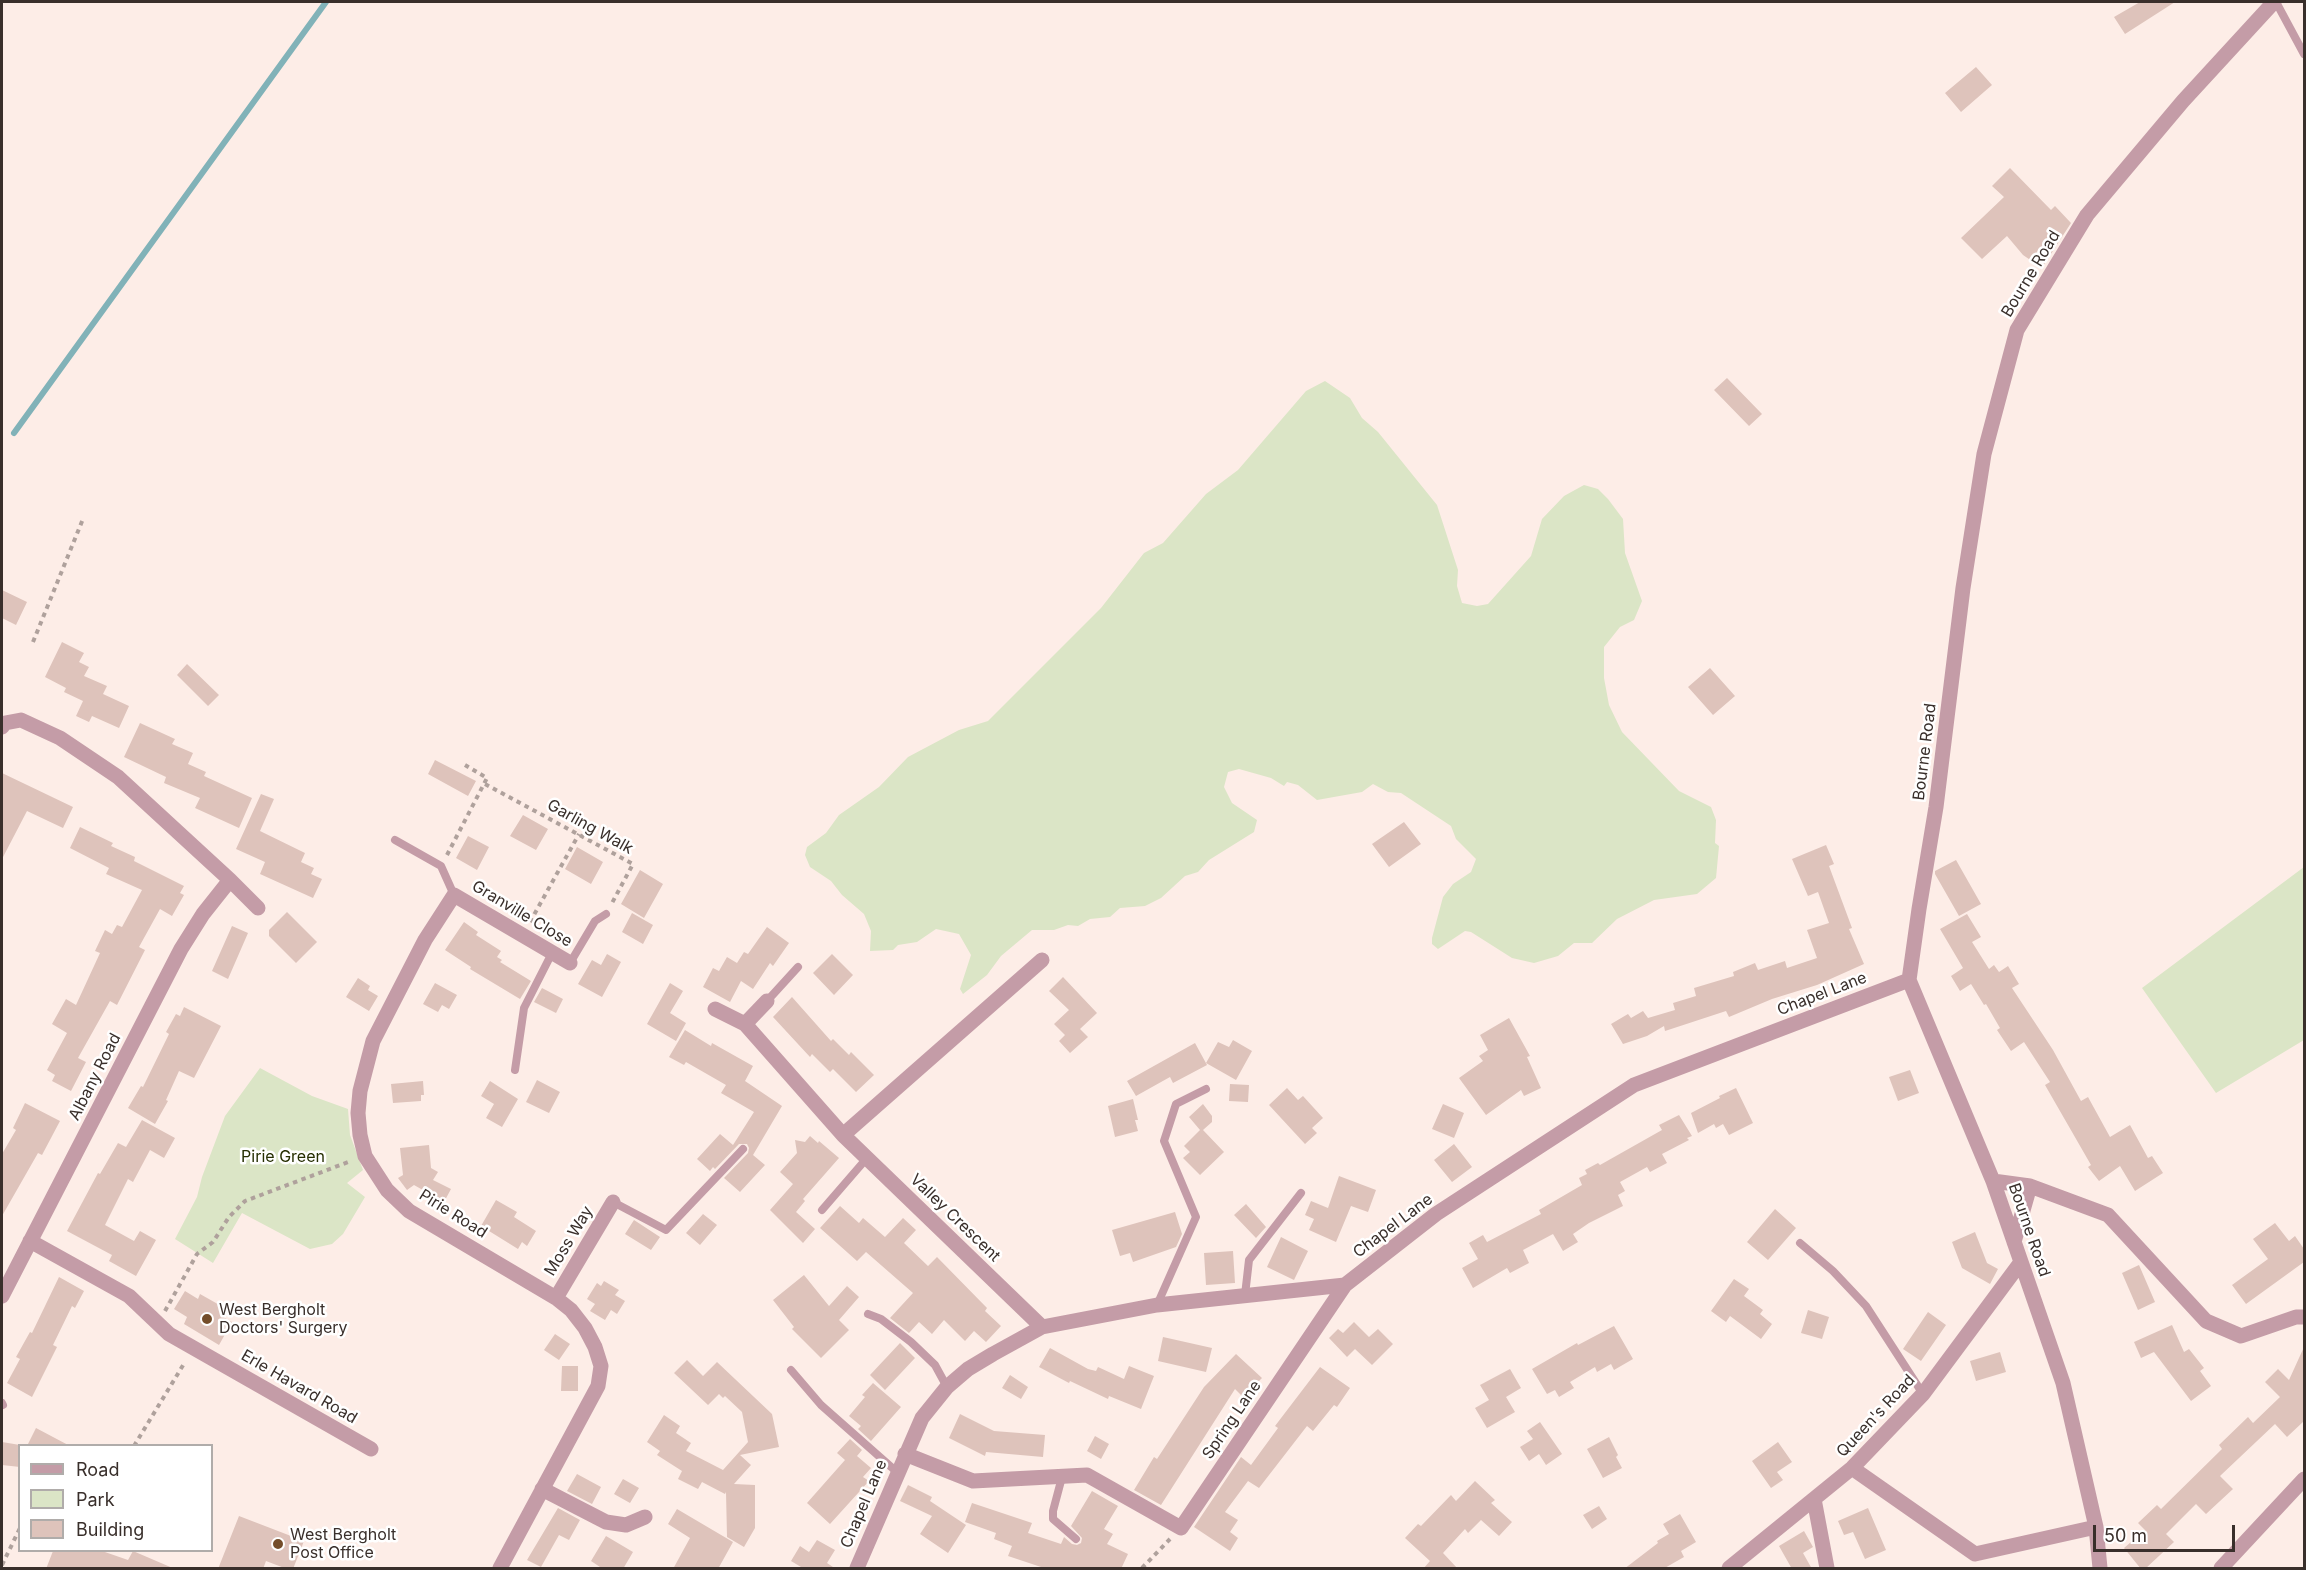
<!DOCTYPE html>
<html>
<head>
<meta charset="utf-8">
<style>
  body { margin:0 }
  #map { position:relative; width:2306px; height:1570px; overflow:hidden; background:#fdede7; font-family:Inter,sans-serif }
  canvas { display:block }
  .frame { position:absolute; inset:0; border:3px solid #392f2b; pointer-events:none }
  .legend { position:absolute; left:18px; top:1444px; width:195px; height:108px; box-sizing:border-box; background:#fff; border:2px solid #b0acaa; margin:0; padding:8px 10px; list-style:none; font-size:18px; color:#392f2b }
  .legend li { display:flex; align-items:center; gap:12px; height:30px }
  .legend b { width:30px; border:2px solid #b0acaa }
  .scale { position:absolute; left:2093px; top:1525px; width:142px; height:27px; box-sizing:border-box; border:3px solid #392f2b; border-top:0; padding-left:8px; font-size:18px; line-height:21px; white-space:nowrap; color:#392f2b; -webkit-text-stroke:4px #fff; paint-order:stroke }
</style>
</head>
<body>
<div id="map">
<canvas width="2306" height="1570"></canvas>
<div class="frame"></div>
<ul class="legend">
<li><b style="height:8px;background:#c49ca7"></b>Road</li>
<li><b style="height:16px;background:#dbe5c6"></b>Park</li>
<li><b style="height:16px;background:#dec3bb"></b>Building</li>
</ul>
<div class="scale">50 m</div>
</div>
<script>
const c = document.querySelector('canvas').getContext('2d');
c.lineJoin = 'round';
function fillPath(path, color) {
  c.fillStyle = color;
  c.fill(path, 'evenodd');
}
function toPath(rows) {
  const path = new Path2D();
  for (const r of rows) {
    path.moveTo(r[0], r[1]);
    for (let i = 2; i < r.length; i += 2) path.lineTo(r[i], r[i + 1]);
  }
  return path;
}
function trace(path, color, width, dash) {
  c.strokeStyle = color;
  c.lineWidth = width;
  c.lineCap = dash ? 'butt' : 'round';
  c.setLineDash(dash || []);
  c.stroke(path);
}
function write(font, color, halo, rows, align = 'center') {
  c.font = font + ' Inter,sans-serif';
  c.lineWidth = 5;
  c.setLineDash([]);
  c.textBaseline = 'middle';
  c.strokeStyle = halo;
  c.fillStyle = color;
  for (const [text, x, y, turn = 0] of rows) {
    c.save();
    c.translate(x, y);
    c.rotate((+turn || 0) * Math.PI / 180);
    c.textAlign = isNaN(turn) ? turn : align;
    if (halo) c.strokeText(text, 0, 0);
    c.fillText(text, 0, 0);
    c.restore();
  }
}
fillPath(toPath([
  [1325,381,1350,398,1362,418,1378,432,1437,505,1458,570,1457,586,1462,603,1477,606,1488,604,1531,556,1542,519,1564,496,1584,485,1598,489,1608,499,1623,519,1625,553,1642,601,1634,620,1620,627,1604,647,1604,678,1609,705,1622,732,1679,791,1711,807,1716,820,1715,843,1719,846,1716,878,1697,894,1654,900,1617,919,1592,943,1574,943,1558,956,1534,963,1512,958,1471,932,1465,931,1438,949,1432,944,1432,938,1443,897,1453,884,1471,872,1476,859,1456,839,1451,826,1401,793,1388,792,1373,784,1362,792,1317,800,1298,785,1287,782,1284,786,1271,778,1239,769,1228,772,1224,787,1232,803,1257,820,1254,832,1209,860,1198,872,1185,876,1161,898,1145,906,1120,908,1110,917,1090,919,1078,926,1068,925,1054,930,1032,930,1001,956,987,975,963,994,960,989,971,955,959,934,936,929,917,942,898,945,893,950,870,951,871,931,864,914,842,895,831,881,810,867,805,855,807,847,826,833,839,815,879,787,908,757,959,730,988,721,1101,608,1144,553,1163,543,1206,494,1238,470,1306,391],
  [2304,867,2304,1040,2216,1093,2142,988],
  [260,1068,312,1096,348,1109,350,1135,363,1170,347,1183,365,1197,343,1234,332,1244,310,1249,242,1213,213,1263,175,1239,197,1197,202,1177,225,1116]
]), '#dbe5c6');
trace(toPath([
  [14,433,326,2]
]), '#81b2b8', 6);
fillPath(toPath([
  [2140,2,2175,2,2125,34,2114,17],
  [1976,67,1992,85,1961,112,1945,93],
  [2010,168,2051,210,2055,206,2071,223,2042,268,2023,255,2007,236,1982,259,1961,238,2004,197,1992,186],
  [1727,378,1762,414,1749,426,1714,390],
  [2,590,27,602,16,625,2,618],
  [62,642,84,653,79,662,89,667,84,676,107,686,103,694,129,706,119,728,92,716,89,722,76,716,83,701,64,692,66,688,45,677],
  [187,664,219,695,208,706,177,675],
  [1710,668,1735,696,1713,715,1688,687],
  [140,723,175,739,172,744,193,753,188,764,206,772,204,776,252,798,239,828,195,808,200,798,164,783,166,777,124,757],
  [435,760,476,781,468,796,428,774],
  [2,773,73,807,63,828,27,811,2,859],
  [261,794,274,799,260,831,305,853,301,862,314,868,311,874,322,879,313,898,260,874,265,862,236,849],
  [523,815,548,829,536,850,510,836],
  [1404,822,1421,844,1389,867,1372,844],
  [80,827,113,843,111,846,135,857,134,861,184,886,180,893,184,895,172,916,160,909,139,947,145,950,117,1005,110,1001,78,1058,86,1062,71,1091,52,1081,55,1075,47,1070,67,1033,52,1024,66,999,76,1005,100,953,95,951,105,930,112,934,117,925,122,927,142,890,106,874,109,868,70,848],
  [468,836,489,847,477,870,456,858],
  [1826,845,1834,864,1829,866,1852,928,1849,929,1864,964,1817,985,1772,999,1729,1017,1726,1011,1665,1031,1664,1026,1647,1036,1623,1044,1611,1024,1628,1014,1631,1018,1643,1011,1648,1018,1675,1010,1673,1003,1696,996,1694,988,1734,976,1733,972,1755,963,1758,970,1785,961,1787,968,1817,958,1807,930,1829,923,1818,892,1808,896,1792,859],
  [577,847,603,862,591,884,565,869],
  [1956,860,1981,904,1959,916,1935,874,1935,871],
  [640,870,663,884,644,918,621,904],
  [287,912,317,942,296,963,269,936,269,930],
  [632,913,653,925,643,944,622,932],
  [1967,914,1981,937,1972,942,1989,969,1994,965,1999,972,2008,966,2019,984,2012,988,2053,1050,2081,1101,2088,1097,2110,1137,2130,1125,2148,1158,2152,1156,2163,1173,2135,1191,2120,1166,2099,1181,2088,1167,2091,1165,2045,1085,2050,1082,2024,1042,2011,1051,1997,1030,2000,1028,1986,1004,1984,1005,1971,984,1960,991,1951,976,1963,968,1940,929],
  [464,922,478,932,476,935,501,951,497,957,502,960,500,962,531,981,520,999,470,969,471,967,445,950],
  [232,926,248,933,228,979,212,971],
  [767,927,789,943,773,966,770,963,753,989,741,981,730,1002,703,987,713,968,719,971,727,957,737,963,744,952,748,954],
  [607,954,621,962,602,997,578,984,592,960,601,965],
  [832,954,853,975,834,995,813,973],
  [1063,977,1097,1013,1080,1029,1088,1037,1070,1053,1059,1041,1065,1035,1054,1024,1069,1010,1049,991],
  [358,978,370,986,368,990,378,996,369,1011,346,997],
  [435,983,457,995,449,1009,442,1005,438,1012,423,1004],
  [670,983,683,991,670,1013,686,1023,676,1041,647,1024],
  [542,988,563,999,556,1013,534,1002],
  [792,997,831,1041,833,1039,849,1055,851,1052,874,1075,856,1092,833,1069,830,1072,812,1054,810,1057,773,1017],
  [184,1007,221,1026,194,1078,179,1071,166,1100,168,1101,155,1124,128,1108,141,1086,143,1087,169,1034,166,1032,176,1014,180,1016],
  [1509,1018,1530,1056,1527,1057,1541,1088,1524,1096,1521,1090,1486,1115,1459,1078,1483,1061,1479,1056,1488,1050,1480,1035],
  [685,1030,711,1046,712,1043,753,1066,745,1081,782,1106,753,1155,765,1165,740,1192,724,1178,748,1153,749,1148,747,1144,739,1144,715,1169,713,1167,710,1171,697,1159,720,1134,733,1145,754,1112,721,1093,726,1085,686,1062,684,1065,669,1057],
  [1233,1040,1252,1051,1236,1080,1206,1063,1218,1042,1229,1047],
  [1195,1043,1207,1065,1173,1083,1170,1077,1136,1096,1127,1081],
  [1910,1070,1919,1093,1898,1101,1889,1077],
  [537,1080,560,1092,549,1113,526,1102],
  [423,1081,424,1095,421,1095,421,1101,393,1103,391,1084],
  [490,1081,518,1099,502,1127,486,1118,494,1104,481,1096],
  [1230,1084,1249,1085,1248,1102,1229,1101],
  [1287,1088,1298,1100,1303,1096,1323,1118,1312,1128,1317,1133,1305,1144,1269,1105],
  [1736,1088,1753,1123,1729,1135,1723,1124,1716,1128,1714,1124,1698,1133,1691,1113,1720,1098,1719,1096],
  [1133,1099,1138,1120,1135,1120,1138,1131,1115,1137,1108,1106],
  [25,1103,60,1121,42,1155,38,1153,2,1216,2,1154,16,1130,13,1128],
  [1203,1104,1212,1116,1212,1122,1203,1130,1224,1152,1200,1175,1183,1158,1190,1152,1184,1146,1200,1130,1189,1117],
  [1443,1104,1464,1113,1454,1138,1432,1129],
  [1679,1115,1692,1136,1687,1138,1689,1140,1662,1154,1667,1163,1650,1172,1647,1167,1620,1182,1625,1191,1618,1195,1623,1206,1589,1223,1573,1234,1578,1242,1563,1251,1553,1234,1523,1250,1529,1263,1510,1273,1507,1268,1473,1288,1462,1268,1478,1259,1469,1243,1483,1235,1487,1242,1541,1214,1539,1210,1582,1185,1579,1178,1587,1174,1585,1170,1598,1163,1600,1165,1662,1130,1659,1125],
  [142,1120,175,1138,164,1158,150,1150,133,1182,128,1179,105,1225,134,1241,140,1231,156,1240,136,1276,109,1261,112,1255,67,1231,98,1173,100,1174,118,1143,126,1147],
  [810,1136,818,1143,819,1141,839,1158,803,1199,805,1201,796,1212,815,1229,803,1243,770,1210,793,1184,780,1172,797,1153,795,1140,805,1142],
  [1454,1144,1472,1167,1452,1182,1434,1160],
  [429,1145,431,1168,438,1172,433,1180,451,1189,444,1202,414,1185,407,1190,398,1178,403,1175,400,1148],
  [1339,1176,1376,1190,1368,1212,1351,1206,1336,1242,1309,1230,1314,1219,1305,1215,1311,1201,1328,1208],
  [496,1200,517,1212,514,1217,536,1231,527,1246,522,1242,518,1249,481,1226],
  [1246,1204,1266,1227,1256,1238,1234,1215],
  [840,1206,859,1223,863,1218,885,1237,903,1218,916,1230,904,1243,928,1266,937,1257,987,1308,985,1311,1001,1326,986,1342,974,1331,965,1341,944,1320,932,1334,919,1322,909,1333,890,1318,913,1293,866,1252,857,1261,820,1228],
  [1775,1209,1796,1228,1768,1260,1747,1242],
  [1175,1212,1182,1234,1176,1247,1133,1262,1130,1253,1120,1256,1112,1230],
  [703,1214,717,1225,700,1245,686,1233],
  [634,1220,660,1237,651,1250,625,1234],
  [2275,1223,2289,1241,2295,1236,2304,1249,2304,1262,2246,1304,2232,1285,2268,1259,2253,1239],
  [1975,1232,1987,1263,1998,1269,1990,1284,1962,1268,1952,1242],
  [1281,1237,1308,1251,1294,1280,1267,1267],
  [1233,1251,1235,1283,1206,1285,1204,1253],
  [2139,1265,2155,1302,2138,1310,2122,1273],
  [804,1275,829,1306,847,1286,859,1297,839,1320,849,1330,821,1358,792,1329,794,1327,773,1300],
  [59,1277,84,1291,75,1308,72,1306,53,1345,57,1347,32,1397,7,1383,20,1359,16,1357,30,1332,32,1333],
  [1734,1279,1749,1289,1744,1296,1763,1310,1760,1314,1772,1324,1761,1339,1730,1316,1726,1322,1711,1311],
  [604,1281,619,1290,615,1295,625,1301,617,1314,611,1310,605,1320,590,1311,595,1304,587,1299,597,1283,601,1286],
  [185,1291,198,1299,200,1294,223,1307,220,1315,232,1322,219,1345,184,1324,187,1317,174,1309],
  [1808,1310,1829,1317,1822,1339,1801,1333],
  [1928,1312,1946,1325,1921,1361,1903,1349],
  [1354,1322,1369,1337,1378,1329,1393,1344,1372,1365,1355,1349,1347,1357,1329,1338,1338,1329,1343,1333],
  [2172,1325,2184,1352,2189,1349,2204,1368,2200,1371,2211,1386,2191,1401,2154,1352,2141,1358,2134,1342],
  [1614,1326,1633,1359,1614,1370,1611,1364,1597,1372,1595,1367,1570,1382,1574,1388,1559,1397,1555,1390,1547,1394,1532,1369,1577,1343,1578,1345],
  [555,1334,570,1344,559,1360,544,1350],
  [1163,1337,1212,1348,1206,1372,1158,1361],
  [900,1343,915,1358,885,1390,870,1375],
  [2304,1347,2304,1421,2287,1437,2275,1424,2220,1476,2233,1489,2206,1514,2196,1504,2166,1534,2174,1542,2145,1569,2141,1569,2124,1548,2145,1530,2138,1523,2157,1505,2161,1509,2222,1449,2219,1445,2248,1417,2253,1423,2280,1397,2265,1382,2278,1369,2289,1380],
  [1050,1348,1088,1369,1096,1371,1098,1367,1124,1379,1129,1366,1154,1376,1141,1409,1109,1396,1108,1399,1070,1381,1069,1383,1039,1367],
  [2000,1352,2006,1372,1976,1381,1970,1361],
  [1236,1354,1262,1378,1243,1397,1235,1389,1161,1505,1134,1490,1154,1457,1157,1459,1204,1387],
  [687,1360,703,1376,717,1362,772,1414,779,1447,740,1455,751,1465,734,1484,755,1485,755,1528,744,1547,727,1537,726,1492,725,1494,702,1482,698,1489,678,1479,682,1471,657,1455,660,1451,647,1442,664,1415,680,1426,676,1433,691,1443,686,1451,723,1470,748,1442,742,1412,725,1396,723,1398,719,1394,708,1405,674,1373],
  [562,1366,578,1366,578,1391,561,1391],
  [1320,1367,1350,1388,1337,1407,1334,1405,1313,1431,1307,1426,1259,1488,1248,1481,1225,1512,1238,1520,1230,1532,1238,1538,1230,1551,1194,1527,1241,1457,1251,1465,1278,1428,1275,1426],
  [1510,1369,1521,1388,1506,1397,1515,1412,1487,1428,1475,1408,1489,1400,1480,1385],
  [1010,1375,1028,1387,1021,1399,1002,1388],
  [873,1383,901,1407,871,1441,858,1429,861,1426,849,1416,865,1397,862,1395],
  [960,1414,994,1431,1045,1435,1043,1457,986,1452,985,1456,949,1438],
  [1540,1422,1562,1454,1546,1465,1539,1454,1529,1461,1520,1447,1533,1439,1527,1431],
  [36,1428,70,1446,27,1446],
  [1095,1436,1109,1444,1101,1459,1087,1451],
  [1609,1437,1618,1455,1616,1457,1622,1468,1603,1478,1587,1449],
  [850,1439,862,1450,857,1456,871,1468,863,1477,869,1481,830,1524,807,1503,845,1460,837,1453],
  [2,1442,20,1445,20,1467,2,1465],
  [1778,1442,1792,1462,1777,1472,1783,1480,1771,1488,1752,1461],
  [577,1474,601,1487,592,1504,567,1491],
  [623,1479,639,1488,630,1503,614,1494],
  [1475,1481,1495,1500,1491,1503,1512,1522,1499,1536,1481,1520,1468,1533,1465,1529,1443,1553,1458,1569,1423,1569,1430,1561,1405,1538,1418,1524,1421,1526,1451,1495,1456,1501],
  [908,1485,932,1497,930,1501,966,1525,948,1553,920,1534,932,1516,900,1501],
  [1092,1491,1118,1506,1104,1529,1113,1534,1107,1544,1128,1554,1121,1569,1047,1569,1008,1556,1012,1546,994,1539,996,1533,965,1522,972,1503,1032,1523,1028,1533,1061,1544,1064,1537,1072,1544,1077,1545,1081,1543,1082,1538,1071,1526],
  [1599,1506,1607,1519,1592,1529,1583,1515],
  [558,1508,580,1520,569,1540,559,1535,541,1567,527,1560],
  [1868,1508,1886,1550,1865,1559,1853,1532,1844,1535,1838,1521],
  [677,1509,733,1542,718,1569,673,1569,690,1538,668,1524],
  [1680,1514,1696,1542,1681,1551,1684,1557,1663,1569,1624,1569,1658,1543,1657,1541,1669,1534,1663,1524],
  [239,1516,304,1541,293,1569,287,1569,266,1561,263,1569,218,1569],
  [1804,1531,1813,1547,1803,1553,1812,1569,1792,1569,1779,1546],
  [606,1536,633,1552,623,1569,603,1569,591,1561],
  [817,1540,835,1550,827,1563,836,1569,799,1569,801,1567,791,1561,800,1546,809,1552],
  [53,1551,102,1551,128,1560,133,1551,175,1569,46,1569]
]), '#dec3bb');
trace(toPath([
  [33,642,83,519],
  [485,784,633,864,612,903],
  [447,855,487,778,465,765],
  [530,922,579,834],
  [165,1311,197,1254,213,1242,229,1217,245,1201,351,1161],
  [134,1446,185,1362],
  [2,1565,20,1528],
  [1142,1568,1170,1539]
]), '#afa19c', 4, [4.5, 4.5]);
trace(toPath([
  [2276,2,2304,54],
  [395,840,441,866,454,895],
  [570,963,595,921,606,914],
  [767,1001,798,967],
  [515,1070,524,1008,552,953],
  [613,1202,666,1230,743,1149],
  [822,1210,867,1158],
  [1800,1243,1833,1271,1866,1306,1923,1394],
  [1245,1295,1249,1260,1301,1193],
  [1157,1305,1196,1217,1164,1141,1176,1104,1206,1089],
  [868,1314,881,1319,911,1342,935,1365,947,1387],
  [791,1370,821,1405,898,1473],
  [2,1403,3,1405],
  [1062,1477,1053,1511,1053,1519,1076,1539]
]), '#c49ca7', 8);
trace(toPath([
  [2,727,5,723,21,720,60,738,118,777,230,880,258,908],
  [715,1009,745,1024,843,1135,1042,1327],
  [745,1024,767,1001],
  [843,1135,1042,960],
  [1993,1181,2030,1186,2108,1215,2206,1321,2241,1336,2296,1317,2304,1317],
  [30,1241,129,1296,169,1334,371,1449],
  [2014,1242,2030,1186],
  [2,1296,181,949,203,914,230,880],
  [556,1298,613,1202],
  [905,1454,973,1481,1087,1475,1181,1528,1345,1285],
  [1852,1468,1975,1554,2096,1527],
  [542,1489,606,1522,626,1525,645,1517],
  [1814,1499,1827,1568],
  [500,1568,598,1386,601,1366,595,1347,585,1328,571,1310,556,1298,409,1211,387,1190,365,1156,360,1135,358,1113,360,1091,373,1041,425,940,454,895,570,963],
  [857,1568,922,1418,947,1387,968,1369,993,1354,1042,1327,1157,1305,1345,1285,1436,1214,1634,1085,1909,980],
  [1729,1568,1852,1468,1923,1394,2021,1262],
  [2100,1568,2096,1527,2063,1383,1993,1181,1909,980,1919,909,1936,807,1963,588,1984,454,2017,330,2087,215,2183,101,2274,2]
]), '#c49ca7', 15);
trace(toPath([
  [2221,1568,2304,1479]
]), '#c49ca7', 15);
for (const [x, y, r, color] of [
  [207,1319,6,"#744d2a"],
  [278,1544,6,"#744d2a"]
]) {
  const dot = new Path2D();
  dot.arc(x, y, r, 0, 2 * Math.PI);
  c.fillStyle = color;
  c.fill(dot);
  trace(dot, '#fff', 2);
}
write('16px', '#392f2b', '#fff', [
  ["Bourne Road",2031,274,-59],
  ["Bourne Road",1925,752,-83],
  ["Garling Walk",590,827,29],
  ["Granville Close",522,914,31],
  ["Chapel Lane",1822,994,-21],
  ["Albany Road",95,1077,-63],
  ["Pirie Road",453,1214,32],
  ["Valley Crescent",955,1218,44],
  ["Chapel Lane",1393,1226,-37],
  ["Bourne Road",2029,1230,71],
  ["Moss Way",569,1241,-59],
  ["Erle Havard Road",299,1387,30],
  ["Queen's Road",1876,1416,-47],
  ["Spring Lane",1232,1420,-56],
  ["Chapel Lane",864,1504,-67]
]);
write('16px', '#262f02', '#fff', [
  ["Pirie Green",283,1157]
]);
write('16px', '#392f2b', '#fff', [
  ["West Bergholt",219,1310],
  ["Doctors' Surgery",219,1328],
  ["West Bergholt",290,1535],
  ["Post Office",290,1553]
], 'left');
</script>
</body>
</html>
